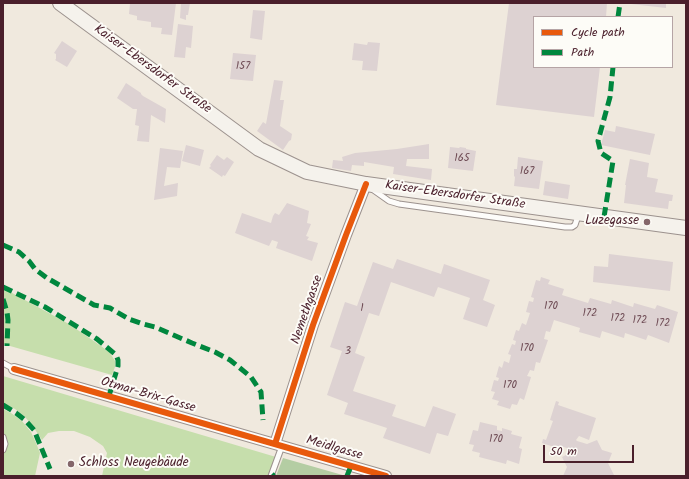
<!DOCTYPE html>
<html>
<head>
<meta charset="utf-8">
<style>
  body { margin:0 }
  #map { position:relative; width:689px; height:479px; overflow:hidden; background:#f0e9de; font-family:Kalam,sans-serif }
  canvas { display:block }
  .frame { position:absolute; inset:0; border:4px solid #4a1f2b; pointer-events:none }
  .legend { position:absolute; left:533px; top:16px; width:140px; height:52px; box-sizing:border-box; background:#fdfcf7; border:1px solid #b5a4a5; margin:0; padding:5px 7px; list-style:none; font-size:12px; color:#4a1f2b }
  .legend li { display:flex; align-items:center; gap:8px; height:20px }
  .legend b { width:20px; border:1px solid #b5a4a5 }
  .scale { position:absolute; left:543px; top:445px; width:91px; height:18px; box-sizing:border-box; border:2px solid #4a1f2b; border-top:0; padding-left:5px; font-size:12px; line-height:14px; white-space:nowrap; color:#4a1f2b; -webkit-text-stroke:3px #fdfcf7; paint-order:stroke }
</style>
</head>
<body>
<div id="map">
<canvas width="689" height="479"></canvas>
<div class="frame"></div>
<ul class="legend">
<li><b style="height:5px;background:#e8590c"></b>Cycle path</li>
<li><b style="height:5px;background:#00873e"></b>Path</li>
</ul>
<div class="scale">50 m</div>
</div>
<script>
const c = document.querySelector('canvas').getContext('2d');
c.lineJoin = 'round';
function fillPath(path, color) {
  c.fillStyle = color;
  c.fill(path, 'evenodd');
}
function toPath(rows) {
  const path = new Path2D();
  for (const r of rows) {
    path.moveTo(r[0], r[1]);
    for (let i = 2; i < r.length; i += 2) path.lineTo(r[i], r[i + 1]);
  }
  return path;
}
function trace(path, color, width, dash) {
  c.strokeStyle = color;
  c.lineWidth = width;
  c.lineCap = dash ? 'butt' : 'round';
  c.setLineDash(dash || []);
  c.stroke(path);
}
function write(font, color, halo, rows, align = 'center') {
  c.font = font + ' Kalam,sans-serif';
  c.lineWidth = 4;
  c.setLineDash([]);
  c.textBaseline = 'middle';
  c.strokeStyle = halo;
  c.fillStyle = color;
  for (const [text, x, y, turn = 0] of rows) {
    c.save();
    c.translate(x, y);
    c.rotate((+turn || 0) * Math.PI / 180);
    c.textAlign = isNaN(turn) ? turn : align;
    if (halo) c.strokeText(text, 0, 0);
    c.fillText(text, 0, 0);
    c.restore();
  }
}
fillPath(toPath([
  [3,288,69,324,101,346,110,353,115,361,115,367,112,375,3,344],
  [3,376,276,457,269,476,102,476,107,453,103,446,90,437,74,431,59,431,48,433,42,440,32,425,24,416,15,409,3,403],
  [3,409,11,413,22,421,31,432,36,443,40,453,35,476,3,476]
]), '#c6deac');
fillPath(toPath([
  [283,458,346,476,276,476]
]), '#b4cda3');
fillPath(toPath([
  [130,3,176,3,172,35,161,34,162,28,151,27,151,22,137,20,137,16,129,14],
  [181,3,190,3,188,15,186,15,186,20,180,18],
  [509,3,607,3,606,17,534,17,534,67,600,67,594,117,496,105],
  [631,3,666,3,666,8,631,4],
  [253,10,265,11,262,40,250,38],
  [178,24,193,26,191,48,186,47,185,58,174,57],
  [62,41,77,51,67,67,55,60,56,59,56,54,54,53],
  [368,42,380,43,377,71,362,70,363,61,352,60,354,43,367,45],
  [233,53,256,55,253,81,230,79],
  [274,80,283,81,280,100,284,100,280,126,292,134,291,140,289,141,283,150,257,131,263,122,266,124],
  [126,83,141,93,141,94,143,96,166,109,165,123,151,115,149,142,137,141,139,126,135,125,137,109,133,109,117,98],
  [616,126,655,134,650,155,601,145,605,130,615,132],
  [429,144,429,159,407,159,406,166,432,169,431,180,393,174,394,167,364,162,364,166,352,165,351,171,332,168,333,160,343,161,342,157,355,153,397,149],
  [186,145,204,150,200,166,182,161],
  [450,147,459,148,460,147,466,148,466,149,476,151,473,171,448,168],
  [160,148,183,151,180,168,167,167,164,186,178,183,177,196,154,200],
  [217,155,224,160,227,157,234,162,225,176,223,175,222,177,209,168,211,166,210,165],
  [518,157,543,161,539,189,514,186,515,177,514,176,514,169,517,169],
  [630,159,649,163,647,177,658,179,655,192,673,195,672,201,669,201,668,209,624,203,626,185,625,185],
  [545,181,570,185,568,199,543,195],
  [287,203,309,211,307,223,311,224,306,236,309,237,307,240,318,243,312,261,276,248,278,242,272,240,269,246,235,233,242,213,271,223,273,216,275,213,279,215],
  [609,254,673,262,670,291,593,282,594,266,608,267],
  [397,259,441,274,444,264,490,280,483,300,495,305,487,327,463,319,470,298,438,287,434,297,391,282,379,316,369,313,355,353,365,357,353,391,396,405,392,416,425,427,433,406,456,414,448,436,437,433,430,454,383,438,387,428,344,414,348,403,327,395,342,351,330,347,345,302,357,306,373,262,393,269],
  [541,277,550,280,548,284,564,289,562,295,588,303,590,298,611,304,612,300,633,307,634,303,655,309,657,305,678,312,669,343,648,335,646,340,625,333,624,338,602,331,600,338,579,332,580,328,554,320,550,332,546,331,544,339,548,340,540,363,536,362,534,371,530,370,527,376,531,377,524,400,520,398,517,405,512,404,510,409,497,405,499,401,492,399,495,392,491,391,494,380,498,381,499,378,496,377,499,366,502,368,504,361,509,363,511,355,508,354,512,344,515,345,516,341,513,340,516,330,519,331,522,323,526,325,530,313,526,312,529,301,533,302,534,298,531,297,536,280,540,281],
  [556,401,559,402,558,405,596,418,589,440,579,436,576,440,577,441,587,444,597,440,602,450,612,453,608,463,614,475,611,476,563,476,567,467,562,457,570,453,567,448,561,446,560,449,542,443,543,439,546,440,553,421,550,420],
  [480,422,497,426,497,430,502,431,502,428,512,431,511,434,522,437,519,448,522,449,519,464,507,460,506,464,479,457,480,453,472,451,474,445,469,444,473,430,478,431]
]), '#ddd2d2');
const service = toPath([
  [372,189,389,201,399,204,565,227,572,227,575,225,579,213],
  [3,363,14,369],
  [3,437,5,444,3,450],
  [271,476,282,446]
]);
const minor = toPath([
  [14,369,386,476],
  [275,444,313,325,346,235,366,184]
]);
const secondary = toPath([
  [60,3,259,149,307,172,366,184,686,228]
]);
trace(service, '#9c928e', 7);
trace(minor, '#9c928e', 12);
trace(secondary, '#9c928e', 16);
trace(service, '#fdfcfa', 5);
trace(minor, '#fdfcfa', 10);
trace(secondary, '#f5f2ec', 14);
trace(toPath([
  [618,17,620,3],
  [604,217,613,161,601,153,598,141,610,97,613,67],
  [3,245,19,252,29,261,35,269,47,278,94,305,110,308,129,319,143,324,155,327,192,343,215,352,230,360,251,377,261,392,263,420],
  [3,287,45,307,97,339,116,355,118,360,118,366,109,396],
  [3,299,7,312,8,320,7,346],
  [3,405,16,413,25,420,34,430,50,469],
  [272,474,274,476],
  [347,476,351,466]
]), '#00873e', 5, [10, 5]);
trace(toPath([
  [14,369,386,476],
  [275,444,313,325,346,235,366,184]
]), '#e8590c', 6);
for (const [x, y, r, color] of [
  [647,222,4,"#84666a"],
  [71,464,4,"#84666a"]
]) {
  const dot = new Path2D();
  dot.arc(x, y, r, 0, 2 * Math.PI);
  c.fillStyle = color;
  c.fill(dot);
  trace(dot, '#fdfcf7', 1.5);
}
write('11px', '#6f4c55', null, [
  ["157",243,67],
  ["165",462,159],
  ["167",527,172],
  ["170",551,307],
  ["1",362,309],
  ["172",590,314],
  ["172",618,319],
  ["172",640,321],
  ["172",663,324],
  ["170",527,349],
  ["3",348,352],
  ["170",510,386],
  ["170",496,440]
]);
write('13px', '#4a1f2b', '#fdfcf7', [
  ["Kaiser-Ebersdorfer Straße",152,70,36],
  ["Kaiser-Ebersdorfer Straße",455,196,8],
  ["Nemethgasse",308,310,-71],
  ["Otmar-Brix-Gasse",148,396,16],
  ["Meidlgasse",334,449,16]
]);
write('13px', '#4a1f2b', '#fdfcf7', [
  ["Luzegasse",639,222],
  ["Schloss Neugebäude",79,464,"left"]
], 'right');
</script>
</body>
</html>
